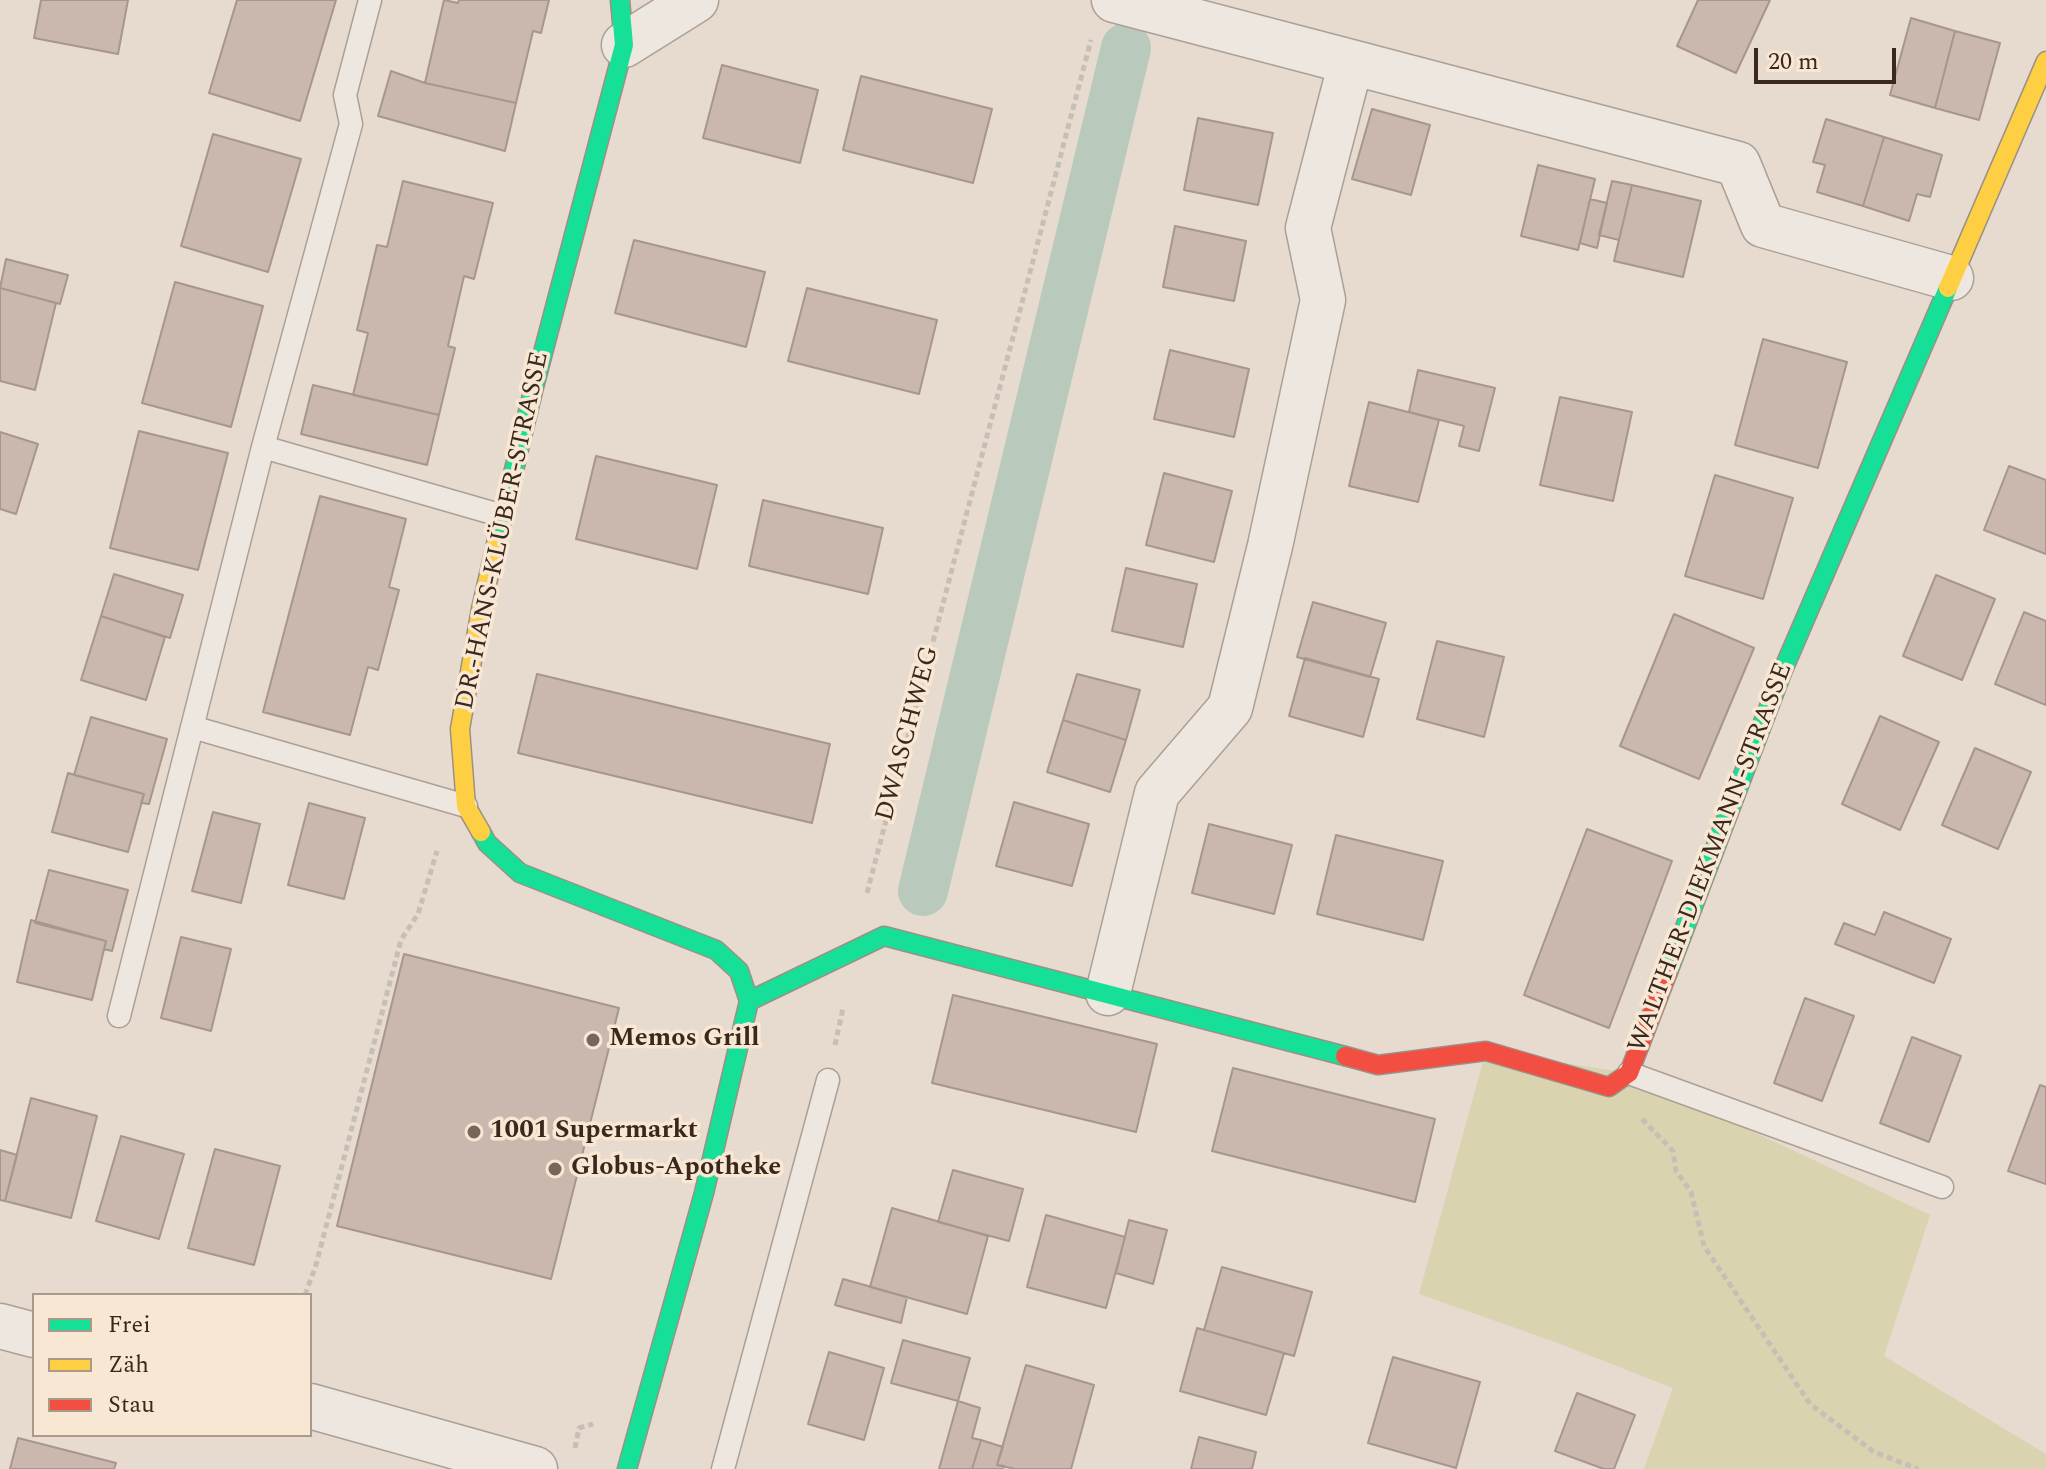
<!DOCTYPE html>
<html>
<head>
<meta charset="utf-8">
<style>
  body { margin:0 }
  #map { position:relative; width:2046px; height:1469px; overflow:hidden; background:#e6dbce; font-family:Spectral,serif }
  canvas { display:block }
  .legend { position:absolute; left:32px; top:1293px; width:280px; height:144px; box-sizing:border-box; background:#f7e7d3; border:2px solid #ab9a8b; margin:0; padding:10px 14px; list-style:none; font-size:24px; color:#3a271e }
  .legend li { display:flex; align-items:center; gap:16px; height:40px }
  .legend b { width:40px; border:2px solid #ab9a8b }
  .scale { position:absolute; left:1754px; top:48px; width:142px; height:36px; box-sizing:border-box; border:4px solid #3a271e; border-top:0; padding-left:10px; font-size:24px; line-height:28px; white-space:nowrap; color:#3a271e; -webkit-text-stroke:6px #f7e7d3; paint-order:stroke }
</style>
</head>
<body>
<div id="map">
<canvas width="2046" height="1469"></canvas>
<ul class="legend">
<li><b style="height:10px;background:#16e098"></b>Frei</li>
<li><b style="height:10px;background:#ffcf43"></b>Zäh</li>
<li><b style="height:10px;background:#f24e42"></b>Stau</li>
</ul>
<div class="scale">20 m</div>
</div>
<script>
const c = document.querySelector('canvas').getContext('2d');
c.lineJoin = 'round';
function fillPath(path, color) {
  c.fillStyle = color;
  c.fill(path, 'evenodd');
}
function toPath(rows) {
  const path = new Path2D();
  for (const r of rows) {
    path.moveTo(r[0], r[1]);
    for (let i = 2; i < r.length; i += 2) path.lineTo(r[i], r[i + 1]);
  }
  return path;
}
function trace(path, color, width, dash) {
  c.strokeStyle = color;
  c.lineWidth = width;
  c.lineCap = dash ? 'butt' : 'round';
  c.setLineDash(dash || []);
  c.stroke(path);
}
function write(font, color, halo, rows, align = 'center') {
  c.font = font + ' Spectral,serif';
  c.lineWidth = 7;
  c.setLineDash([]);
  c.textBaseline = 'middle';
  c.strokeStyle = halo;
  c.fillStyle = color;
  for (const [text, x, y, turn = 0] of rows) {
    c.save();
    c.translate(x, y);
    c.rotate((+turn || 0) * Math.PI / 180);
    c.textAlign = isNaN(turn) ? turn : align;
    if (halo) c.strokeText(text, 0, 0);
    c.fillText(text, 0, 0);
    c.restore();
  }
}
fillPath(toPath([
  [1486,1051,1629,1073,1930,1215,1884,1356,2046,1454,2046,1469,1644,1469,1673,1388,1555,1342,1419,1294]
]), '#d9d3b0');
trace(toPath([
  [923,891,1126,48]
]), '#b9cabd', 50);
const building = toPath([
  [41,0,128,0,118,54,34,38,41,0],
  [237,0,336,0,300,121,209,93,237,0],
  [444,0,458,3,459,0,549,0,541,33,533,31,516,103,425,83,444,0],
  [1698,0,1770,0,1736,73,1677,46,1698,0],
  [1911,18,1955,31,1935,108,1890,95,1911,18],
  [1955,31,2000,43,1979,120,1935,108,1955,31],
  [722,65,818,90,800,163,703,138,722,65],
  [391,71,425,83,516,103,505,151,378,116,391,71],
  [861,76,992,109,973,183,843,150,861,76],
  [1372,109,1430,125,1411,195,1352,179,1372,109],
  [1198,118,1273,133,1258,205,1184,190,1198,118],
  [1826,119,1884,137,1863,206,1817,192,1825,165,1813,162,1826,119],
  [213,134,301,159,268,272,181,246,213,134],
  [1884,137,1942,155,1930,197,1917,194,1909,221,1863,206,1884,137],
  [1538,165,1595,179,1578,250,1521,236,1538,165],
  [403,181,493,203,474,279,464,276,448,346,455,348,439,415,353,395,368,333,357,330,377,245,387,247,403,181],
  [1612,181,1632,185,1619,240,1599,235,1612,181],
  [1632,185,1701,201,1683,277,1614,261,1632,185],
  [1590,199,1607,203,1597,248,1580,243,1590,199],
  [1175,226,1246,241,1234,301,1163,287,1175,226],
  [634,240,765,272,746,347,615,313,634,240],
  [6,259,68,275,60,304,0,288,6,259],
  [175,282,263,306,231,427,142,403,175,282],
  [0,288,56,303,35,390,0,381,0,288],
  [807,288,937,320,919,394,788,361,807,288],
  [1763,339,1847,362,1818,468,1735,445,1763,339],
  [1170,350,1249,369,1234,437,1154,419,1170,350],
  [1418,370,1495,388,1479,451,1459,446,1464,426,1409,412,1418,370],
  [313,385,439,415,427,465,301,434,313,385],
  [1560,397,1632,412,1613,501,1540,485,1560,397],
  [1369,402,1439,420,1418,502,1349,486,1369,402],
  [139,431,228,453,198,570,110,548,139,431],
  [0,432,38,444,16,514,0,509,0,432],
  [596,456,717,485,697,569,576,539,596,456],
  [2009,466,2046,480,2046,554,1984,530,2009,466],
  [1164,473,1232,491,1214,562,1146,545,1164,473],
  [1715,475,1793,498,1763,599,1685,576,1715,475],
  [320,496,406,519,389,587,399,590,378,670,368,667,350,735,263,712,320,496],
  [763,500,883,528,868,594,749,566,763,500],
  [1126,568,1197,584,1183,647,1112,631,1126,568],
  [114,574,183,595,170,638,101,616,114,574],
  [1936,575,1995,599,1962,680,1903,656,1936,575],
  [1313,602,1386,623,1370,677,1297,657,1313,602],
  [2024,612,2046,621,2046,705,1995,684,2024,612],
  [1674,614,1754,648,1699,779,1620,746,1674,614],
  [101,616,165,637,146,700,81,680,101,616],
  [1437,641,1504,657,1484,737,1417,719,1437,641],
  [1305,658,1379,679,1363,737,1289,716,1305,658],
  [537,674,830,744,812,823,518,753,537,674],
  [1077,674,1140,690,1126,740,1063,720,1077,674],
  [1880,716,1939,742,1900,830,1842,804,1880,716],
  [91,717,167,739,149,804,141,803,144,794,74,775,91,717],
  [1063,720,1126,740,1110,792,1047,772,1063,720],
  [1975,748,2031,772,1998,849,1942,825,1975,748],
  [68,773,144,794,128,852,52,832,68,773],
  [1014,802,1089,824,1072,886,996,866,1014,802],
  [309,803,365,818,344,899,288,885,309,803],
  [213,812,260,824,241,903,192,891,213,812],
  [1209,824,1292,845,1274,914,1192,893,1209,824],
  [1587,829,1672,861,1609,1028,1524,995,1587,829],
  [1336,835,1443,861,1423,940,1317,914,1336,835],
  [49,870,128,890,112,951,104,949,106,941,35,923,49,870],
  [1884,912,1951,939,1934,983,1835,944,1844,923,1875,935,1884,912],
  [31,920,106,941,92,1000,17,982,31,920],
  [181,937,231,949,211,1031,161,1018,181,937],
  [404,954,619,1008,551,1279,337,1226,404,954],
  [953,995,1157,1044,1136,1132,932,1083,953,995],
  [1805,998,1854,1016,1822,1101,1774,1083,1805,998],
  [1912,1037,1961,1056,1929,1142,1880,1123,1912,1037],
  [1233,1068,1435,1119,1415,1202,1212,1151,1233,1068],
  [2040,1085,2046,1087,2046,1184,2008,1171,2040,1085],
  [31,1098,97,1116,71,1218,5,1201,31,1098],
  [121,1136,184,1154,159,1239,96,1221,121,1136],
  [215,1149,280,1166,254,1265,188,1248,215,1149],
  [0,1150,17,1155,5,1201,0,1200,0,1150],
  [953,1170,1023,1189,1009,1241,938,1222,953,1170],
  [892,1208,988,1236,967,1314,870,1287,892,1208],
  [1046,1215,1125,1237,1106,1308,1027,1287,1046,1215],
  [1129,1220,1167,1230,1153,1284,1116,1273,1129,1220],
  [1222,1267,1312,1292,1294,1356,1204,1330,1222,1267],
  [843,1279,907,1297,901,1323,835,1305,843,1279],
  [1197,1328,1284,1353,1266,1415,1180,1391,1197,1328],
  [903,1340,970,1358,958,1401,891,1383,903,1340],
  [829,1352,884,1368,864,1440,808,1424,829,1352],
  [1393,1357,1480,1382,1456,1468,1368,1443,1393,1357],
  [1026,1365,1094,1385,1071,1469,1015,1469,997,1465,1026,1365],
  [1577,1393,1635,1415,1614,1469,1604,1469,1555,1451,1577,1393],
  [958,1401,980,1408,972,1438,981,1440,972,1469,939,1469,958,1401],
  [1199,1437,1256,1452,1252,1469,1191,1469,1199,1437],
  [18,1438,116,1463,114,1469,10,1469,18,1438],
  [981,1440,1003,1447,997,1465,1004,1466,1003,1469,972,1469,981,1440]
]);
fillPath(building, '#cab8ae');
trace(building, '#a6968d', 2);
const lane = toPath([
  [263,447,503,516],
  [192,727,466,806],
  [119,1016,263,447,351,124,345,95,370,0],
  [1629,1073,1942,1187],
  [723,1469,828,1080]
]);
const street = toPath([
  [624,45,696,0],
  [1351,62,1738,164,1763,225,1951,278],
  [1108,993,1157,793,1230,708,1270,546,1323,300,1308,228,1351,62,1114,0],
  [0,1326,34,1335],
  [310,1406,535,1469]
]);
const fast = toPath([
  [497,540,534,387,624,45,620,0],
  [481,832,487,843,520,873,716,950,739,971,749,1001,704,1193,627,1469],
  [1668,972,1783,670,1948,288],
  [749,1001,884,936,1345,1056]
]);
const slow = toPath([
  [1948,288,2046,61],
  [481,832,466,806,460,729,481,609,497,540]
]);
const jam = toPath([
  [1345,1056,1378,1065,1486,1051,1609,1087,1629,1073,1668,972]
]);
trace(lane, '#aba096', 25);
trace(street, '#aba096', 47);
trace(fast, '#9b9086', 21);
trace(slow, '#9b9086', 21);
trace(jam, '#9b9086', 21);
trace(toPath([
  [867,893,1091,40],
  [835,1045,843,1008],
  [1642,1119,1673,1151,1676,1171,1691,1192,1704,1246,1810,1404,1874,1452,1918,1469],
  [305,1295,316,1265,401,940,418,914,437,851],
  [575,1448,579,1428,593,1424]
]), '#c7beb6', 5, [6, 4]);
trace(lane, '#eee7df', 22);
trace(street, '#eee7df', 44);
trace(fast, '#16e098', 18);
trace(slow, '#ffcf43', 18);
trace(jam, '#f24e42', 18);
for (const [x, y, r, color] of [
  [593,1040,8,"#76665c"],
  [474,1132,8,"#76665c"],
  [555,1169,8,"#76665c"]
]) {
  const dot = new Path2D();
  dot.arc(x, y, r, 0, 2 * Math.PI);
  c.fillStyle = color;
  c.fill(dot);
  trace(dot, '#f7e7d3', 3);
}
write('26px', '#3a271e', '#f7e7d3', [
  ["DR.-HANS-KLÜBER-STRASSE",504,531,-78],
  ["DWASCHWEG",909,734,-75],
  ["WALTHER-DIEKMANN-STRASSE",1712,858,-69]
]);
write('bold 26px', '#3a271e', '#f7e7d3', [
  ["Memos Grill",609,1040],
  ["1001 Supermarkt",490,1132],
  ["Globus-Apotheke",571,1169]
], 'left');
</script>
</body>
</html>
